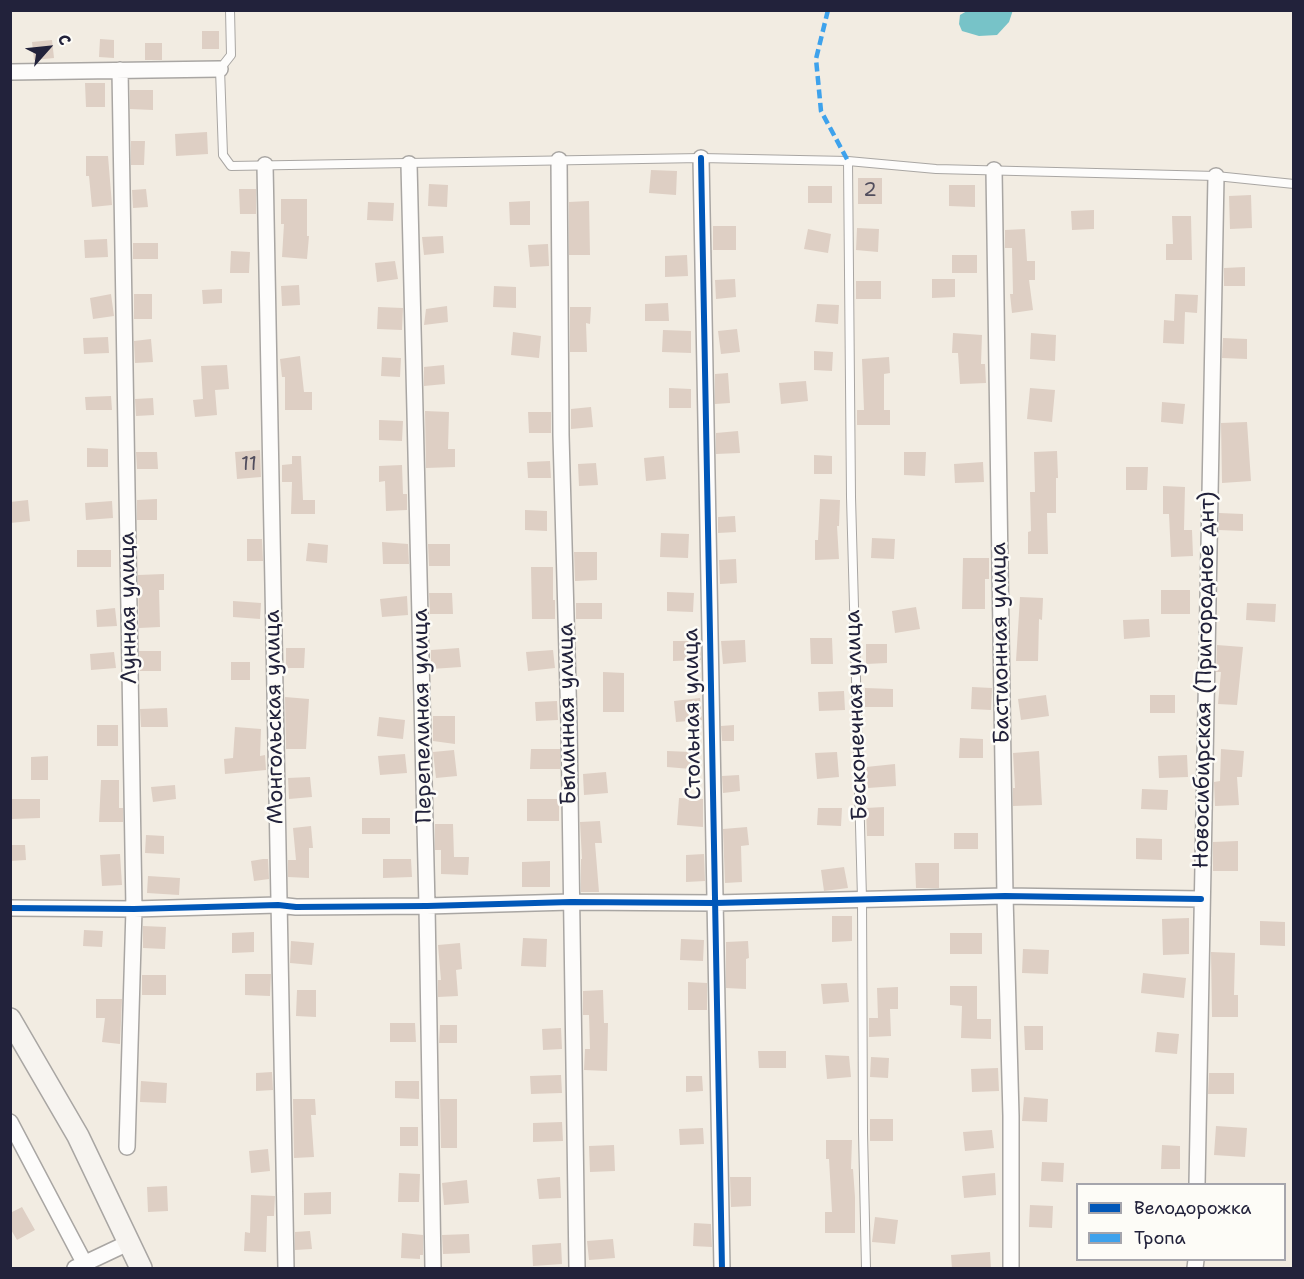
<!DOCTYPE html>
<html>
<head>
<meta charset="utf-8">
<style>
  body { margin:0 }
  #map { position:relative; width:1304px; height:1279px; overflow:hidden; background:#f2ece2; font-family:"Shantell Sans",sans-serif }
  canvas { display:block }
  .frame { position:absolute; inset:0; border:12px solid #22223b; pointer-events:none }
  .legend { position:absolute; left:1076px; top:1183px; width:210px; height:78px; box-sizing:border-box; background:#fdfcf7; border:2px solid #a5a5ac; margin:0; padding:8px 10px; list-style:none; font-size:18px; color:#22223b }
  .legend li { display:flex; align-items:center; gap:12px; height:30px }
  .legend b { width:30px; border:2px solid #a5a5ac }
  .north { position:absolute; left:18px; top:18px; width:60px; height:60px; -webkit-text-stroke:4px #fdfcf7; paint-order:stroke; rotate:63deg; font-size:16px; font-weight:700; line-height:24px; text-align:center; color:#22223b }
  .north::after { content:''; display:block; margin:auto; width:21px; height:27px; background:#22223b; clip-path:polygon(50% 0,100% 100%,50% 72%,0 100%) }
</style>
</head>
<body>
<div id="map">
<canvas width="1304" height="1279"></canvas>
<div class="frame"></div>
<ul class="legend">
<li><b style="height:8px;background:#0057b8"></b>Велодорожка</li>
<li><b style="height:8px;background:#3ea2ec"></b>Тропа</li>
</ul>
<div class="north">С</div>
</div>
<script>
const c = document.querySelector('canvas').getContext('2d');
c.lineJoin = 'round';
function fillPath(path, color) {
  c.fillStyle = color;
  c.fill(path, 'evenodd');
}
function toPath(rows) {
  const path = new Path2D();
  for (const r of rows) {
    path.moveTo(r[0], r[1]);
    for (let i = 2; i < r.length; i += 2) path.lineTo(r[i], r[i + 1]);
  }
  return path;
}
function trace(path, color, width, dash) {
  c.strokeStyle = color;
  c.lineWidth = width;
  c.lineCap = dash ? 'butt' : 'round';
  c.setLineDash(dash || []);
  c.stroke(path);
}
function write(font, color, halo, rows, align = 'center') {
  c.font = font + ' "Shantell Sans",sans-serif';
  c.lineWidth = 5;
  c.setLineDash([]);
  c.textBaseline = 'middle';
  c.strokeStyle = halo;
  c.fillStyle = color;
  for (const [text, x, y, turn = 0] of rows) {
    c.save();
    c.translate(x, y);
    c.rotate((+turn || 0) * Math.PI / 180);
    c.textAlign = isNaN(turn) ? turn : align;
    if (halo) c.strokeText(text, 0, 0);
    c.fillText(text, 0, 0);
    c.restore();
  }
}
fillPath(toPath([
  [1013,10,1009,22,997,35,979,36,962,31,959,24,960,15,967,11]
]), '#77c3c8');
fillPath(toPath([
  [202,31,219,31,219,49,202,49],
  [100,39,114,40,114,58,99,57],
  [52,40,54,58,34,60,32,42],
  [145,43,162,43,162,60,145,60],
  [85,83,105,83,105,107,86,107],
  [130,90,153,90,153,110,130,109],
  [207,132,208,154,176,156,175,134],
  [131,141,145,141,144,165,131,165],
  [86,156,108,156,112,205,92,207,89,176,86,176],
  [651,170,677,171,676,195,649,193],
  [858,178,882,178,882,204,858,204],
  [429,184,448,185,447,207,428,206],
  [949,185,975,185,975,207,949,206],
  [808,186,832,186,832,203,808,203],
  [146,189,148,207,133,208,132,190],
  [239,189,256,189,256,214,240,214],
  [1251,195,1252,228,1230,229,1229,196],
  [281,199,307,199,307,236,309,236,307,259,282,257,284,224,281,224],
  [530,201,530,225,510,225,509,202],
  [589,201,590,255,569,255,569,202],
  [368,202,394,203,393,221,367,220],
  [1094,210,1094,229,1072,230,1071,211],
  [1172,216,1191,216,1192,260,1166,260,1166,244,1173,244],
  [713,226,736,226,736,250,713,250],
  [857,228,879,229,878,252,856,250],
  [808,229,831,234,828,253,804,249],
  [1025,229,1027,261,1035,261,1035,280,1029,280,1033,310,1012,313,1010,294,1013,294,1012,248,1005,248,1005,230],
  [443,236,444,253,424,255,422,237],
  [107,239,108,257,85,258,84,240],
  [133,243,158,243,158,259,133,259],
  [548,244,549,266,530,267,528,245],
  [231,251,250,252,249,273,230,273],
  [687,255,688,276,665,277,665,256],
  [952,255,977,255,977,273,952,273],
  [395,261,398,279,377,282,375,263],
  [1245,267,1245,286,1224,286,1224,268],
  [735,279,736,297,716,299,715,280],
  [932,279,955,279,955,297,932,298],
  [856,281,881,281,881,299,856,299],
  [299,285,300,305,282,306,281,286],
  [494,286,516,287,516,308,493,307],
  [222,289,222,303,203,304,202,290],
  [111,294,114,316,93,319,90,298],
  [134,294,152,294,152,319,134,319],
  [1175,294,1198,295,1197,313,1185,312,1184,344,1163,343,1164,320,1174,321],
  [668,303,669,321,645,321,645,304],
  [817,304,839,305,838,324,815,322],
  [447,306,448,322,424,325,426,309],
  [378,307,403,308,402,330,377,329],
  [570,307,591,307,590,324,586,323,587,352,570,352],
  [737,329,740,352,721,354,718,331],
  [663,330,691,331,691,353,662,352],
  [513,332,541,336,539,358,511,355],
  [953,333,982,335,981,364,985,364,986,383,960,384,958,353,952,353],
  [1031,333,1056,335,1055,361,1030,359],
  [108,337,109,353,84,354,83,338],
  [1223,338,1247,339,1247,359,1222,358],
  [151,339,153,362,135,363,134,341],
  [814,351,833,352,832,371,814,370],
  [300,356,304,392,312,392,312,410,285,410,285,377,282,377,280,359],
  [382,357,401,358,400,377,381,376],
  [889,357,890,373,884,374,884,410,890,410,890,425,857,425,857,410,864,410,862,359],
  [227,365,229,389,215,390,217,415,195,417,193,400,203,399,201,366],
  [444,365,445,384,424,386,424,367],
  [728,373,730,403,715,404,715,374],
  [806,381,808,401,781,404,779,383],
  [669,388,691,389,691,408,669,408],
  [1030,388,1055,390,1052,422,1027,419],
  [111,396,112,410,86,410,85,397],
  [153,398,154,415,136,416,135,399],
  [1162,402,1185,404,1183,424,1161,422],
  [591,407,593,427,571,429,571,409],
  [425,411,449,412,448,449,455,449,455,467,426,468],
  [528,412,551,412,551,433,529,433],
  [379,420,403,421,402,441,379,440],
  [1247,422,1251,481,1222,483,1221,423],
  [738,431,740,453,716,454,716,433],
  [87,448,108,449,108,467,87,467],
  [260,450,261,477,237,479,235,452],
  [1057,451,1058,478,1056,478,1056,513,1047,513,1048,554,1028,554,1028,532,1031,531,1030,492,1035,492,1034,452],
  [136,452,157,452,158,469,137,469],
  [904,452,926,452,925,476,904,475],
  [814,455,832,456,832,474,814,474],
  [292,456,301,456,303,500,315,500,315,514,291,514,292,482,282,482,282,465,292,464],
  [664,456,666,479,646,481,644,458],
  [550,461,551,478,528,478,527,462],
  [983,462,984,482,955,483,954,464],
  [596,463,598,485,579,486,578,464],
  [402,465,403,494,407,494,407,510,386,511,385,481,379,482,379,466],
  [1126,467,1148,467,1147,490,1126,490],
  [1163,486,1185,487,1184,530,1192,530,1193,556,1171,557,1169,514,1163,514],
  [157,499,157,520,137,520,137,500],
  [820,499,840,500,839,526,837,526,839,559,815,560,815,540,818,540],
  [28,500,30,521,10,523,10,502],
  [112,501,113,518,86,520,85,503],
  [525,510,547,511,547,531,525,530],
  [1219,513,1243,514,1243,531,1219,530],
  [735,516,736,532,718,533,718,517],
  [661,533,689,534,688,558,660,557],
  [872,538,895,539,894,559,871,558],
  [247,539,262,539,263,561,247,561],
  [382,542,408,544,409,564,383,564],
  [308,543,328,545,327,563,306,561],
  [428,544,450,544,450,566,429,566],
  [77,550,111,550,111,567,77,567],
  [574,552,597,552,597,580,575,581],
  [963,558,989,558,989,579,985,579,985,609,962,609],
  [736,559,737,583,720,584,719,560],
  [531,567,553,567,553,600,555,600,555,619,532,619],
  [164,574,164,590,159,590,160,627,139,628,138,575],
  [1161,590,1190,590,1190,614,1161,614],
  [667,592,694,593,693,612,667,611],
  [429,593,452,593,453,614,430,614],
  [407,596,408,615,382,617,380,599],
  [1020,597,1043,598,1042,620,1039,619,1038,661,1016,661],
  [233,601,261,603,260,619,233,617],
  [576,603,602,603,602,619,576,619],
  [1247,603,1276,604,1275,622,1246,620],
  [916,607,920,629,895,633,892,611],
  [115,608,117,626,97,627,96,610],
  [1149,619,1150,637,1124,639,1123,620],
  [810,638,832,638,833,664,811,664],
  [745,640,746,662,723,664,721,641],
  [673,641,700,641,701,660,673,661],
  [866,644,887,644,887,663,866,664],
  [1217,645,1243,647,1237,705,1218,704,1221,672,1216,672],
  [286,648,305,648,304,668,286,668],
  [459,648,461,667,431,669,431,650],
  [553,650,555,668,528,671,526,652],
  [139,651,161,651,161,671,140,671],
  [114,652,116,668,91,670,90,654],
  [231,662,250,662,250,680,231,680],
  [603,672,624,673,624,712,603,712],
  [972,687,992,688,991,710,971,709],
  [865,688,893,689,893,707,865,707],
  [844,691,845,710,819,711,818,692],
  [1046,695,1049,716,1021,720,1018,699],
  [1150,695,1175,695,1175,713,1150,713],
  [285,697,309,699,306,749,286,749],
  [700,698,702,720,676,722,674,701],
  [557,701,558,720,536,721,535,702],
  [167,708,168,727,141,727,140,709],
  [433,716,455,716,455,744,433,741],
  [379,717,405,720,403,739,377,736],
  [97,725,118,725,118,746,97,746],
  [734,725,734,741,722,741,721,726],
  [235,727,261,729,260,756,265,755,266,770,225,774,224,759,233,758],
  [960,738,983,739,983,758,959,758],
  [531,749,560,749,560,769,530,769],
  [1221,749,1244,751,1242,777,1237,777,1239,805,1215,806,1214,782,1220,781],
  [454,750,457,776,436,778,433,752],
  [667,751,692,752,691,769,667,767],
  [1039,751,1042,805,1013,806,1013,788,1015,788,1013,753],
  [837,752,839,777,817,779,815,753],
  [405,754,407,773,380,775,378,756],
  [1187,755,1188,777,1159,778,1158,756],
  [48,756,48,780,31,780,31,757],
  [895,764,896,786,868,788,866,767],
  [606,772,608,793,584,795,583,774],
  [739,775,740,791,723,793,722,776],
  [310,777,312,797,289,799,288,778],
  [101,780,119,780,119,808,123,808,123,822,99,822],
  [175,785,176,799,153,802,151,787],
  [1142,789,1168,790,1167,810,1141,809],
  [679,798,703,799,703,827,677,825],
  [12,799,40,799,40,818,12,819],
  [527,799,559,799,559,821,527,821],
  [884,807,884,836,867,836,866,808],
  [818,808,842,808,841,826,817,825],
  [362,818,390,818,390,834,362,834],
  [600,821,602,843,595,843,599,892,581,892,581,859,582,859,580,822],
  [435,824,453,824,454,857,469,857,468,875,441,874,441,850,435,850],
  [311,826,313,848,309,848,309,878,288,877,288,860,296,860,293,828],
  [747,827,749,845,741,846,742,882,725,883,723,829],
  [954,833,978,833,978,849,954,849],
  [146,835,164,836,164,854,145,853],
  [1136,838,1162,839,1162,860,1136,859],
  [1238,841,1238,871,1213,871,1213,842],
  [10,845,25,845,26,860,10,861],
  [120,854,122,885,102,886,100,855],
  [704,854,705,881,686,882,686,855],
  [263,859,268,859,269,879,254,881,251,861],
  [383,859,411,859,412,877,383,878],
  [550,861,550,887,522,887,522,862],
  [915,863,939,863,939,888,916,888],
  [844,867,848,888,824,891,821,870],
  [148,876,180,878,179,895,147,893],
  [832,916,852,916,852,941,832,942],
  [1189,918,1189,954,1163,955,1162,919],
  [1260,921,1285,922,1285,946,1260,945],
  [143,926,166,927,165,949,143,948],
  [84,930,103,931,102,947,83,946],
  [254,932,254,952,232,953,232,933],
  [950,933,982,933,982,954,950,954],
  [523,938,547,939,546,967,521,966],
  [681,939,704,940,703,961,680,960],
  [291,941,314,943,312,965,290,963],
  [748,941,749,958,746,959,746,989,726,988,726,942],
  [460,943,462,969,456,970,458,996,438,997,438,980,441,980,438,945],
  [1023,949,1049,950,1048,974,1022,973],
  [1211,952,1235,953,1234,995,1238,995,1238,1017,1212,1017],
  [1143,973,1186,978,1184,998,1141,993],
  [245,974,271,974,270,996,245,995],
  [142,975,166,975,166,995,142,995],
  [688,982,707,983,707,1010,688,1010],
  [847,983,849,1002,823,1004,821,984],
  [950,986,977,986,977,1019,991,1019,991,1039,961,1038,962,1006,950,1005],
  [898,987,898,1009,890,1009,891,1036,869,1037,869,1018,878,1018,877,988],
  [297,990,316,990,316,1017,296,1016],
  [603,990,604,1023,608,1023,607,1071,584,1070,585,1049,590,1049,589,1015,583,1015,583,991],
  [96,999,122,999,120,1044,102,1042,105,1018,96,1018],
  [390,1023,415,1023,416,1042,390,1042],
  [440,1025,457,1025,457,1043,439,1043],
  [1024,1026,1043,1026,1043,1050,1025,1050],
  [561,1028,562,1049,543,1050,542,1029],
  [1157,1032,1179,1034,1177,1054,1155,1052],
  [758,1051,786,1051,786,1068,759,1068],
  [825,1055,849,1056,851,1077,827,1079],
  [871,1057,889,1058,888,1078,870,1077],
  [998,1068,999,1091,972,1092,971,1069],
  [272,1072,273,1090,256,1091,256,1073],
  [1209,1073,1234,1073,1234,1094,1208,1094],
  [561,1075,562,1093,531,1094,530,1076],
  [686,1076,702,1076,703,1091,686,1092],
  [141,1081,167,1083,166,1103,140,1102],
  [395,1081,419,1081,419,1099,395,1098],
  [1024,1097,1048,1099,1047,1122,1022,1121],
  [293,1099,315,1099,316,1115,311,1115,314,1157,294,1158],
  [440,1099,457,1099,457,1148,441,1148],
  [870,1119,893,1119,893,1141,870,1141],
  [562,1122,563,1141,533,1142,533,1123],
  [1216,1126,1247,1128,1245,1157,1214,1155],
  [400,1127,418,1127,418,1146,400,1146],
  [703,1128,704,1144,680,1145,679,1129],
  [992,1130,994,1148,965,1151,963,1132],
  [826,1140,852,1140,851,1169,853,1169,855,1197,855,1233,825,1233,825,1212,832,1212,829,1159,826,1159],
  [614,1145,615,1171,590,1172,589,1146],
  [1162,1145,1180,1146,1180,1169,1161,1169],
  [268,1149,270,1171,251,1173,249,1151],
  [1042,1162,1064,1163,1063,1182,1041,1181],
  [399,1173,420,1174,419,1202,398,1202],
  [995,1173,996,1195,964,1198,962,1176],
  [560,1177,561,1198,539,1199,537,1179],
  [730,1177,751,1177,751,1206,731,1207],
  [467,1180,469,1203,444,1205,442,1183],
  [167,1186,168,1211,148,1212,147,1187],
  [331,1192,331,1214,304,1215,304,1193],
  [251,1195,275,1196,274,1216,267,1216,266,1252,244,1251,245,1232,250,1233],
  [1030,1205,1053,1206,1052,1228,1029,1227],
  [22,1207,35,1230,17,1240,10,1228,10,1213],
  [875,1217,898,1220,895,1244,872,1242],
  [694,1223,711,1224,712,1247,693,1246],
  [310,1231,312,1249,295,1250,295,1232],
  [402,1233,423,1235,423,1255,420,1255,420,1259,401,1258],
  [469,1234,470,1253,443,1254,442,1235],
  [613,1239,615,1258,589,1260,587,1241],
  [561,1243,562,1264,533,1266,532,1245],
  [990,1252,991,1269,952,1269,951,1255]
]), '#decfc4');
const lane = toPath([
  [230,10,231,55,220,69,223,155,231,166,701,158,848,161,936,169,1216,176,1294,184],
  [848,161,851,497,862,898,863,1132,866,1268]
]);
const street = toPath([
  [120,70,134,909,127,1147],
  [10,72,220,69],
  [701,158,722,1268],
  [559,160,561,435,569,725,577,1268],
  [409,164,427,906,433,1268],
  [265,165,286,1268],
  [994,170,1005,896,1011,1116,1011,1268],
  [10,908,134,909,278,905,296,907,427,906,571,902,715,903,1005,896,1201,899],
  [10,1122,87,1268],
  [1197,1184,1216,176],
  [75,1268,128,1243],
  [1195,1268,1196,1260]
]);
const secondary = toPath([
  [10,1019,78,1136,141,1268]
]);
trace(lane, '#a9a6a3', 10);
trace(street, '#a9a6a3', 18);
trace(secondary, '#a9a6a3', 24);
trace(lane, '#fdfcfb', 8);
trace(street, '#fdfcfb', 15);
trace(secondary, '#f7f4f0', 21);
trace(toPath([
  [828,10,816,59,821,111,848,161]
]), '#3ea2ec', 4.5, [9, 4.5]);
trace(toPath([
  [701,158,722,1268],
  [10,908,134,909,278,905,296,907,427,906,571,902,715,903,1005,896,1201,899]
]), '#0057b8', 6);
write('20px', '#514d5d', null, [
  ["2",870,191],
  ["11",249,465]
]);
write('22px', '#22223b', '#fdfcf7', [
  ["Лунная улица",129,608,-91],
  ["Бастионная улица",1001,643,-91],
  ["Новосибирская (Пригородное днт)",1205,680,-89],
  ["Былинная улица",568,714,-91],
  ["Стольная улица",693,714,-91],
  ["Бесконечная улица",857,715,-92],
  ["Перепелиная улица",423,716,-91],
  ["Монгольская улица",275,717,-91]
]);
</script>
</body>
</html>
